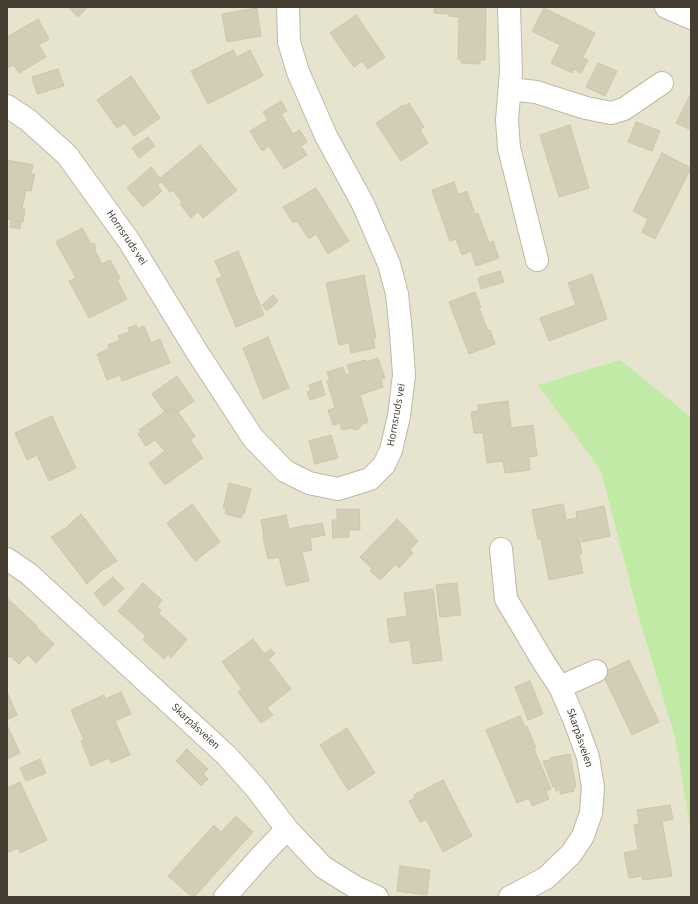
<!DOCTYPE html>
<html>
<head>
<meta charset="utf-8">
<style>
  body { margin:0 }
  #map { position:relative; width:698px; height:904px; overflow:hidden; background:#f2f0e2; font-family:"Source Sans 3",sans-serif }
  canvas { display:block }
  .frame { position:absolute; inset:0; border:8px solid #443f32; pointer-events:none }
</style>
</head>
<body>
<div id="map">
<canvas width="698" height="904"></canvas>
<div class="frame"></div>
</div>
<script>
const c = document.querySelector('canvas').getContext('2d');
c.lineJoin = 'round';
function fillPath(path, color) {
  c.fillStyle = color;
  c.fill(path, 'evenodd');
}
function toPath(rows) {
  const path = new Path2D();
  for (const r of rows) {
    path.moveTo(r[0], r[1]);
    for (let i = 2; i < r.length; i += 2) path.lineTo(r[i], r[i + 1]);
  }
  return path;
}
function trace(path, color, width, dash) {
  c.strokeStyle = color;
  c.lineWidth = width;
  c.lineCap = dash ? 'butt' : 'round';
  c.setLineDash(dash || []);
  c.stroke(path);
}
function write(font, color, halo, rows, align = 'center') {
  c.font = font + ' "Source Sans 3",sans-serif';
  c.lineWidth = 4;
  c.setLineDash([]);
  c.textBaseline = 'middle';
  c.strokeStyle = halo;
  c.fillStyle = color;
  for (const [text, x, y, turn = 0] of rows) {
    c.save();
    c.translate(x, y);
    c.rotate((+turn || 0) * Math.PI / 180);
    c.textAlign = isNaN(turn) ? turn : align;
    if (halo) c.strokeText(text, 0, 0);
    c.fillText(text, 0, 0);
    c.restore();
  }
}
fillPath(toPath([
  [7,7,691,7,691,417,620,361,539,385,601,471,638,615,675,738,691,834,691,897,7,897]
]), '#e6e3cf');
fillPath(toPath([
  [620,360,691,417,691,834,675,738,638,615,601,471,538,385]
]), '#c2eaa7');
const building = toPath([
  [68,7,88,7,78,17,68,7],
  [434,7,486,7,485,60,480,60,480,64,461,63,461,60,458,59,459,17,449,16,449,14,434,13,434,7],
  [257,8,261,36,227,42,222,14,257,8],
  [544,8,595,33,583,57,580,56,580,57,588,60,581,73,574,69,572,73,551,63,560,45,532,31,544,8],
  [356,15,385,57,368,69,362,61,354,67,330,33,356,15],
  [38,19,49,39,39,45,46,57,19,73,14,65,7,68,7,37,38,19],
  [233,50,237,57,250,50,263,76,208,104,191,71,233,50],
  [598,63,617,71,605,96,586,87,598,63],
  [58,69,64,86,37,94,32,77,58,69],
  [131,76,160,118,134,136,125,123,117,128,97,100,131,76],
  [691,93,691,130,676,123,691,93],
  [281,101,287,111,281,114,293,134,300,130,307,142,301,146,307,155,284,169,269,146,262,151,250,131,268,120,263,112,281,101],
  [409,103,424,127,420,130,428,143,401,161,376,123,403,105,404,106,409,103],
  [636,122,660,131,652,151,628,142,636,122],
  [570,125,589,188,559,197,540,135,570,125],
  [148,137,155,146,139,158,132,148,148,137],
  [200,145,237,190,203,218,198,212,191,218,180,204,182,202,173,190,170,192,159,179,200,145],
  [662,153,691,168,655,239,642,232,648,219,633,211,662,153],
  [7,160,33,165,31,174,35,174,31,191,26,190,22,208,25,209,23,222,21,221,20,229,10,227,11,220,7,219,7,160],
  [151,167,160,178,159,179,161,182,157,185,162,191,143,207,127,188,151,167],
  [454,182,458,195,467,191,475,214,478,213,489,243,493,241,499,258,476,266,471,251,462,255,456,239,450,241,432,190,454,182],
  [316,188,349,241,328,254,316,234,309,239,297,221,293,223,283,207,316,188],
  [82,228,91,244,94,243,96,248,94,249,102,264,110,260,120,278,117,280,127,299,89,318,69,281,76,278,56,242,82,228],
  [238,251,264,315,236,327,216,279,222,277,215,261,238,251],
  [500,271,504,282,481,289,478,278,500,271],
  [592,274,607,319,549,341,540,318,576,305,568,283,592,274],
  [364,275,376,338,373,338,375,348,351,353,349,343,339,345,326,283,364,275],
  [475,292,481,307,479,308,488,331,490,330,495,344,469,354,449,302,475,292],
  [273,295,278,301,267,311,262,305,273,295],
  [136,325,137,329,144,326,151,343,160,339,170,363,122,381,120,375,107,380,97,354,109,349,108,345,120,340,118,336,129,332,128,328,136,325],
  [268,337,289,388,263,399,243,348,268,337],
  [378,358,385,378,381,379,383,387,360,395,368,422,361,425,360,428,355,430,351,428,342,430,340,423,333,425,328,410,335,408,327,381,330,380,327,372,343,367,346,375,350,374,347,365,366,360,367,362,378,358],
  [177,376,194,401,178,412,170,408,165,412,152,394,177,376],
  [321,381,325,395,310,400,307,392,311,391,309,385,321,381],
  [508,401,511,428,533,425,537,456,529,457,530,470,505,473,503,461,487,463,483,433,474,433,471,412,478,411,478,405,508,401],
  [170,408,178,412,195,436,190,440,203,458,165,485,149,463,165,451,155,440,146,446,138,434,141,432,139,430,170,408],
  [52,416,76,468,49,481,37,455,27,460,15,433,52,416],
  [331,435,338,458,315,464,309,441,331,435],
  [229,483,251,489,244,514,242,513,241,518,225,514,226,509,223,508,229,483],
  [192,504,220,542,195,561,167,523,192,504],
  [563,504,566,520,577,518,576,512,604,506,610,536,582,542,581,536,576,537,576,539,579,538,582,554,579,555,583,573,549,580,541,539,538,539,532,510,563,504],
  [337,509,359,509,360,530,349,530,349,537,333,538,332,520,337,520,337,509],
  [81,514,117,561,101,571,87,584,51,537,67,527,81,514],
  [286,515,289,529,307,525,307,526,322,523,325,535,310,538,312,550,302,552,309,581,286,586,279,557,268,559,263,537,264,537,261,520,286,515],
  [397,519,418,541,410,550,413,553,399,568,396,564,380,580,370,571,372,569,360,557,397,519],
  [113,577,124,589,104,606,94,593,113,577],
  [143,583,162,600,157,607,161,610,158,613,187,639,171,658,168,654,164,659,143,640,146,636,118,611,143,583],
  [457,583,461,615,440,617,436,585,457,583],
  [433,589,442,660,413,664,410,640,390,643,387,619,407,616,404,593,433,589],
  [7,598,37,626,36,627,54,644,36,663,28,655,19,664,10,656,9,657,7,656,7,598],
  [253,639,264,654,271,649,275,654,268,659,291,689,267,708,273,715,261,723,238,692,242,689,222,662,253,639],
  [629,660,659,722,632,735,602,673,629,660],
  [530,681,543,714,528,720,515,687,530,681],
  [7,692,17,715,7,720,7,692],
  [121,692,131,714,115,721,130,755,111,763,109,758,91,766,81,741,84,740,71,710,104,695,105,699,121,692],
  [520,716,525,727,527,726,536,748,534,749,551,789,546,791,549,799,532,806,529,798,517,803,486,730,520,716],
  [7,725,20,753,7,759,7,725],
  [347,728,375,773,348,790,320,745,347,728],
  [187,749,208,769,203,774,208,779,201,786,176,761,187,749],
  [570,754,576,787,573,788,574,791,560,794,560,790,556,791,555,786,553,787,543,761,550,760,550,758,570,754],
  [40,759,46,773,26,781,20,768,40,759],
  [443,780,472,836,443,852,426,819,420,822,409,801,415,798,414,795,443,780],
  [20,782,47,840,20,853,18,848,9,852,7,848,7,788,20,782],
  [670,805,673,819,662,821,672,876,643,880,642,876,629,878,624,853,638,850,634,825,639,824,637,810,670,805],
  [236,816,253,832,194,897,192,897,168,876,214,825,221,832,236,816],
  [400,866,430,870,427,895,397,891,400,866]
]);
fillPath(building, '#d4cdb6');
trace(building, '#cfc6a9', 1);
const minor = toPath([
  [509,7,511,72,507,120,509,148,537,260],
  [666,7,691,18],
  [510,89,536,92,586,108,611,113,624,109,662,83],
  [7,106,28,120,67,155,129,241,197,352,253,438,285,471,309,483,338,489,370,479,384,465,391,450,399,416,404,375,401,333,397,294,389,264,363,204,326,136,298,72,289,42,288,7],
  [501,549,506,599,544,663,560,687,574,719,588,757,593,787,591,813,583,836,571,854,546,878,510,897],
  [7,559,29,574,226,755,255,787,287,829,323,867,355,887,377,897],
  [560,687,596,671],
  [225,897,262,855,287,829]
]);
trace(minor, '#beb9a4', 24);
trace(minor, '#fff', 22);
write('11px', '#443f32', '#fff', [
  ["Hornsruds vei",126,238,56],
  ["Hornsruds vei",397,415,-80],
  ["Skarpåsveien",195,727,43],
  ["Skarpåsveien",579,738,71]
]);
</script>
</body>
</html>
